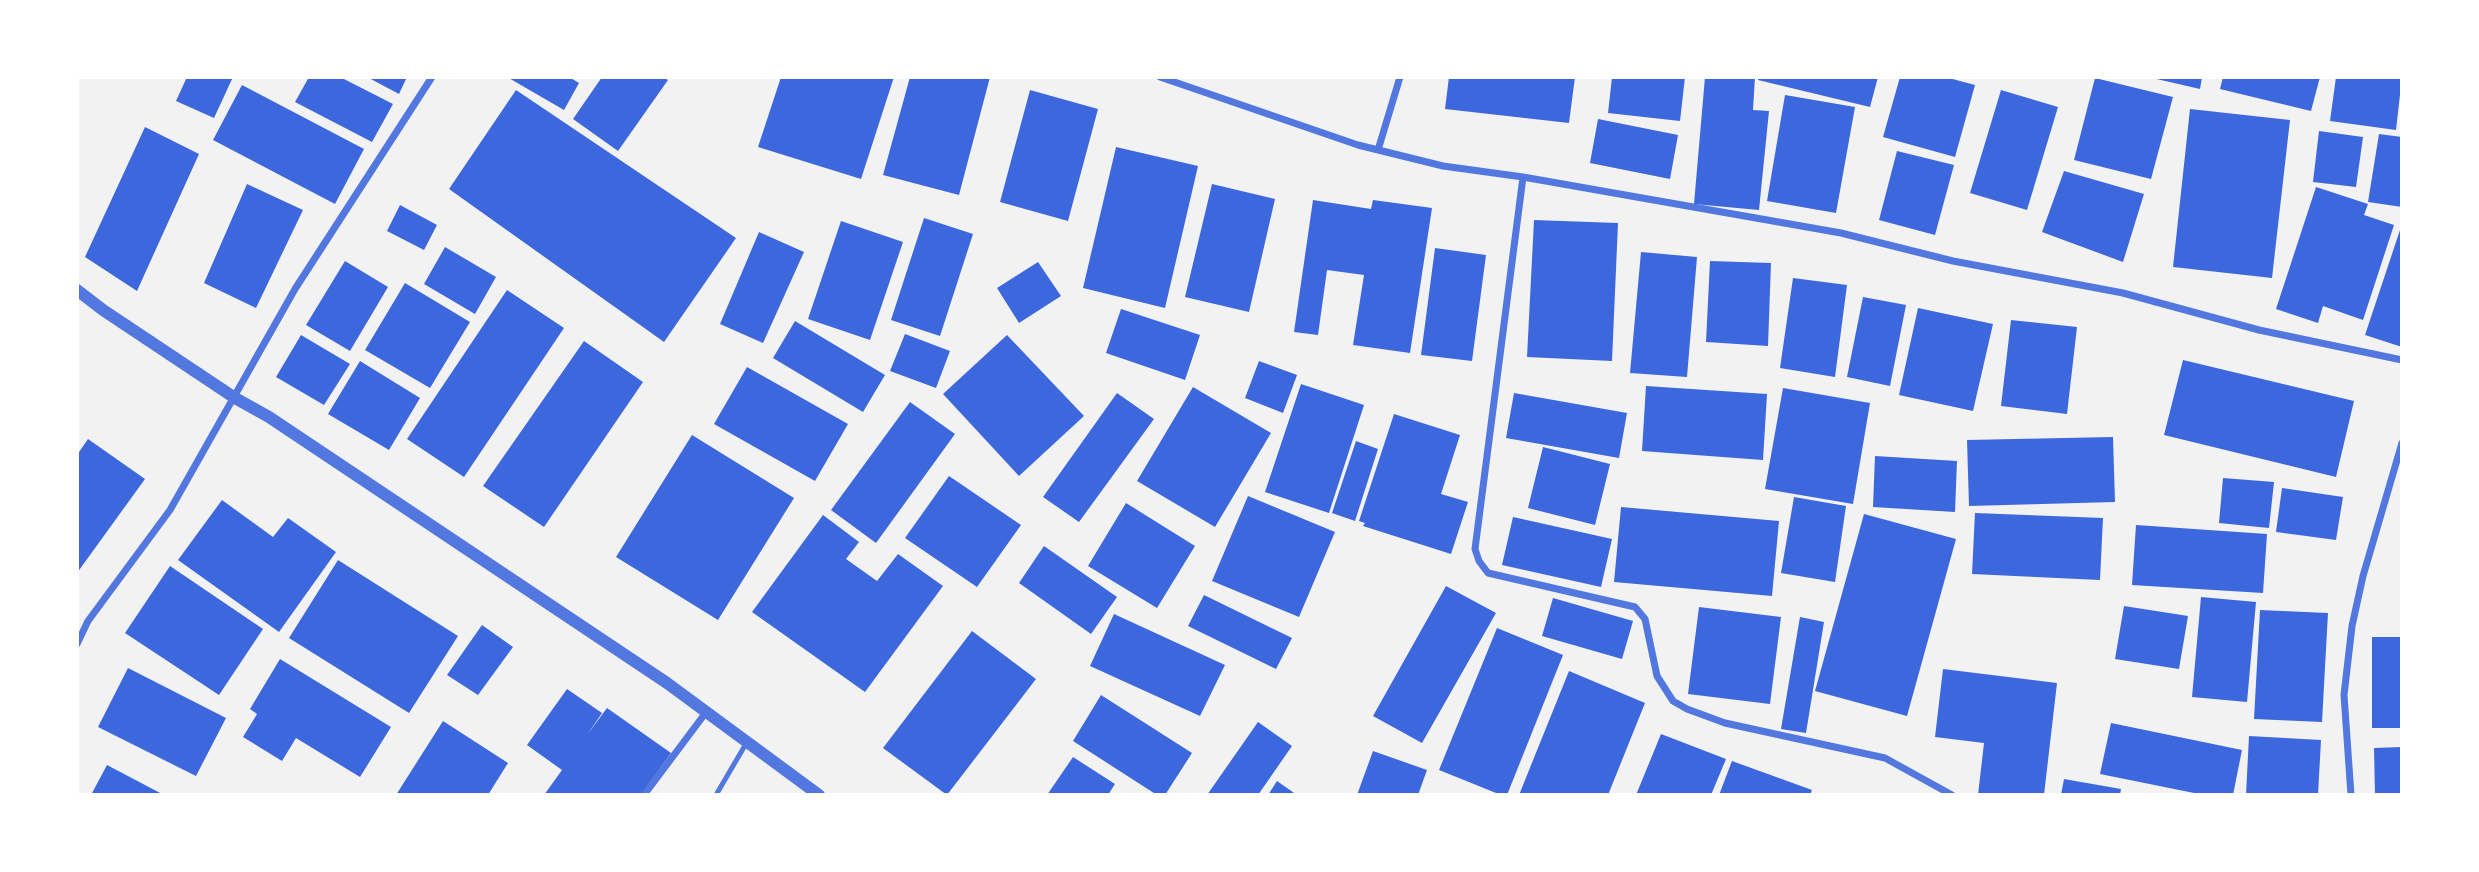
<!DOCTYPE html>
<html>
<head>
<meta charset="utf-8">
<style>
  body { margin:0 }
  #map { position:relative; width:2479px; height:872px; overflow:hidden; background:#f2f2f2; font-family:"Varela Round",sans-serif }
  canvas { display:block }
  .frame { position:absolute; inset:0; border:79px solid #fff; pointer-events:none }
</style>
</head>
<body>
<div id="map">
<canvas width="2479" height="872"></canvas>
<div class="frame"></div>
</div>
<script>
const c = document.querySelector('canvas').getContext('2d');
c.lineJoin = 'round';
function fillPath(path, color) {
  c.fillStyle = color;
  c.fill(path, 'evenodd');
}
function toPath(rows) {
  const path = new Path2D();
  for (const r of rows) {
    path.moveTo(r[0], r[1]);
    for (let i = 2; i < r.length; i += 2) path.lineTo(r[i], r[i + 1]);
  }
  return path;
}
function trace(path, color, width, dash) {
  c.strokeStyle = color;
  c.lineWidth = width;
  c.lineCap = dash ? 'butt' : 'round';
  c.setLineDash(dash || []);
  c.stroke(path);
}
fillPath(toPath([
  [187,77,233,77,214,118,176,101],
  [309,77,340,77,393,104,372,142,295,102],
  [367,77,407,77,399,94],
  [507,77,569,77,579,83,564,110],
  [602,77,663,77,668,80,618,151,573,119],
  [781,77,894,77,861,179,758,147],
  [910,77,990,77,959,195,883,175],
  [1449,77,1575,77,1569,123,1445,109],
  [1612,77,1685,77,1680,121,1608,113],
  [1705,77,1755,77,1753,110,1769,111,1759,210,1694,204],
  [1758,77,1878,77,1870,107,1758,80],
  [1900,77,1945,77,1975,85,1955,157,1883,137],
  [2148,77,2202,77,2200,89],
  [2223,77,2320,77,2311,111,2220,89],
  [2336,77,2402,77,2396,130,2330,121],
  [2095,78,2173,97,2151,179,2074,160],
  [242,85,364,149,335,204,213,140],
  [516,90,736,238,664,342,449,189],
  [1030,90,1098,109,1068,221,1000,202],
  [2001,90,2058,107,2027,210,1970,193],
  [1785,95,1855,107,1836,213,1767,201],
  [2190,109,2290,120,2272,278,2173,267],
  [1598,119,1678,135,1670,179,1590,163],
  [145,127,199,154,137,291,85,257],
  [2319,131,2363,137,2356,187,2313,182],
  [2379,134,2402,137,2402,207,2368,202],
  [1116,147,1198,166,1165,308,1083,288],
  [1897,151,1954,165,1935,235,1879,220],
  [2064,171,2144,194,2123,262,2042,232],
  [247,184,303,210,256,308,204,283],
  [1212,184,1275,199,1249,312,1185,297],
  [2316,187,2368,204,2364,215,2394,225,2363,320,2323,306,2318,323,2276,309],
  [1313,200,1371,209,1373,200,1432,208,1410,353,1353,345,1364,275,1327,270,1318,335,1294,332],
  [400,205,437,225,424,250,387,231],
  [924,218,973,234,940,336,891,320],
  [1534,220,1618,223,1612,361,1527,357],
  [841,221,903,242,870,340,808,319],
  [2402,224,2402,347,2365,335],
  [759,232,804,252,763,343,720,324],
  [445,247,496,277,475,314,424,284],
  [1435,248,1486,255,1472,361,1421,355],
  [1641,252,1697,257,1687,377,1630,373],
  [345,261,388,287,350,351,306,325],
  [1710,261,1771,263,1768,346,1706,342],
  [1038,262,1061,296,1019,323,997,288],
  [1793,278,1847,285,1835,377,1780,368],
  [405,283,470,322,430,388,365,350],
  [507,290,564,328,464,477,407,439],
  [1863,297,1906,305,1890,386,1847,377],
  [1918,308,1993,324,1973,411,1899,395],
  [1121,309,1200,335,1185,380,1106,353],
  [2011,320,2077,327,2067,414,2001,406],
  [795,321,885,375,863,412,773,358],
  [905,334,950,351,936,388,890,371],
  [301,335,350,364,324,405,276,377],
  [1007,335,1084,416,1019,476,943,394],
  [584,341,643,382,544,527,483,486],
  [2183,360,2354,401,2336,477,2164,435],
  [360,361,420,398,389,450,328,414],
  [1259,361,1297,375,1283,413,1245,398],
  [747,367,848,424,815,481,714,424],
  [1301,384,1364,405,1329,513,1265,492],
  [1646,386,1767,394,1763,460,1642,451],
  [1193,387,1271,433,1215,527,1137,481],
  [1783,388,1870,403,1853,504,1765,489],
  [1117,393,1154,419,1079,522,1043,497],
  [1514,393,1627,413,1619,458,1506,438],
  [910,402,955,434,876,543,831,510],
  [1394,414,1460,435,1441,494,1468,502,1451,554,1363,526,1365,523,1359,521],
  [692,435,794,498,718,620,616,557],
  [2113,437,2115,502,1969,506,1967,440],
  [88,439,145,479,77,573,77,455],
  [1356,441,1378,449,1355,521,1332,513],
  [1543,447,1610,464,1595,525,1528,508],
  [1875,456,1957,461,1955,512,1873,507],
  [949,476,1021,525,977,587,905,538],
  [2223,478,2274,482,2269,528,2219,523],
  [2282,488,2343,497,2336,540,2276,532],
  [1248,496,1335,532,1299,617,1212,581],
  [1794,497,1846,506,1835,582,1781,573],
  [222,500,273,537,288,518,336,552,279,632,178,560],
  [1126,503,1195,546,1157,608,1088,566],
  [1621,507,1779,521,1772,596,1614,582],
  [1975,513,2103,518,2100,580,1972,574],
  [1864,514,1956,539,1907,716,1815,691],
  [823,515,859,542,846,559,877,581,898,554,943,586,865,692,752,612],
  [1513,517,1612,539,1601,587,1502,565],
  [2136,525,2267,534,2263,593,2132,585],
  [1044,546,1117,597,1091,634,1019,583],
  [338,560,458,636,409,713,289,638],
  [170,566,263,629,219,695,125,633],
  [1446,586,1496,613,1422,743,1373,716],
  [1204,595,1292,638,1276,669,1188,626],
  [2201,597,2256,602,2247,702,2192,697],
  [1553,598,1633,621,1622,659,1542,636],
  [2124,606,2188,616,2179,669,2115,659],
  [1699,607,1781,617,1770,704,1688,694],
  [2260,610,2328,613,2322,722,2254,719],
  [1114,614,1225,665,1200,716,1090,666],
  [1800,617,1824,622,1806,733,1781,729],
  [482,625,513,647,478,695,447,675],
  [1497,628,1563,655,1507,795,1501,795,1439,770],
  [972,631,1036,679,947,795,883,748],
  [2372,637,2402,637,2402,728,2372,728],
  [280,659,391,727,360,777,296,738,282,761,243,737,257,714,250,709],
  [128,668,226,718,196,776,98,727],
  [1943,669,2057,683,2044,795,1978,795,1984,743,1935,737],
  [1569,671,1645,703,1608,795,1519,795],
  [567,689,602,713,587,735,607,708,671,753,641,795,544,795,562,770,527,745],
  [1101,695,1192,753,1165,795,1157,795,1073,741],
  [443,721,508,763,488,795,396,795],
  [1258,722,1292,746,1258,795,1207,795],
  [2111,723,2242,750,2233,795,2204,795,2100,774],
  [1661,734,1726,759,1711,795,1636,795],
  [2249,736,2321,740,2318,795,2246,795],
  [2402,747,2402,795,2375,795,2374,748],
  [1373,751,1427,770,1418,795,1357,795],
  [1073,757,1115,784,1108,795,1047,795],
  [1732,761,1812,790,1810,795,1719,795],
  [107,765,164,795,91,795],
  [2064,779,2121,789,2120,795,2061,795],
  [1277,781,1297,795,1268,795]
]), '#3d67dc');
trace(toPath([
  [716,795,747,742]
]), '#5277de', 5);
trace(toPath([
  [1160,77,1358,145,1443,166,1523,177,1841,233,1953,261,2123,293,2259,330,2402,360],
  [1378,150,1400,77],
  [1523,177,1475,549,1479,561,1488,573,1635,607,1645,619,1657,676,1673,701,1687,709,1725,723,1885,758,1952,795],
  [77,644,88,621,170,510,295,289,432,77],
  [644,795,707,711],
  [2351,795,2344,695,2352,626,2363,576,2402,443]
]), '#5277de', 7);
trace(toPath([
  [77,290,103,310,235,398,269,417,667,683,819,795]
]), '#5277de', 12);
</script>
</body>
</html>
